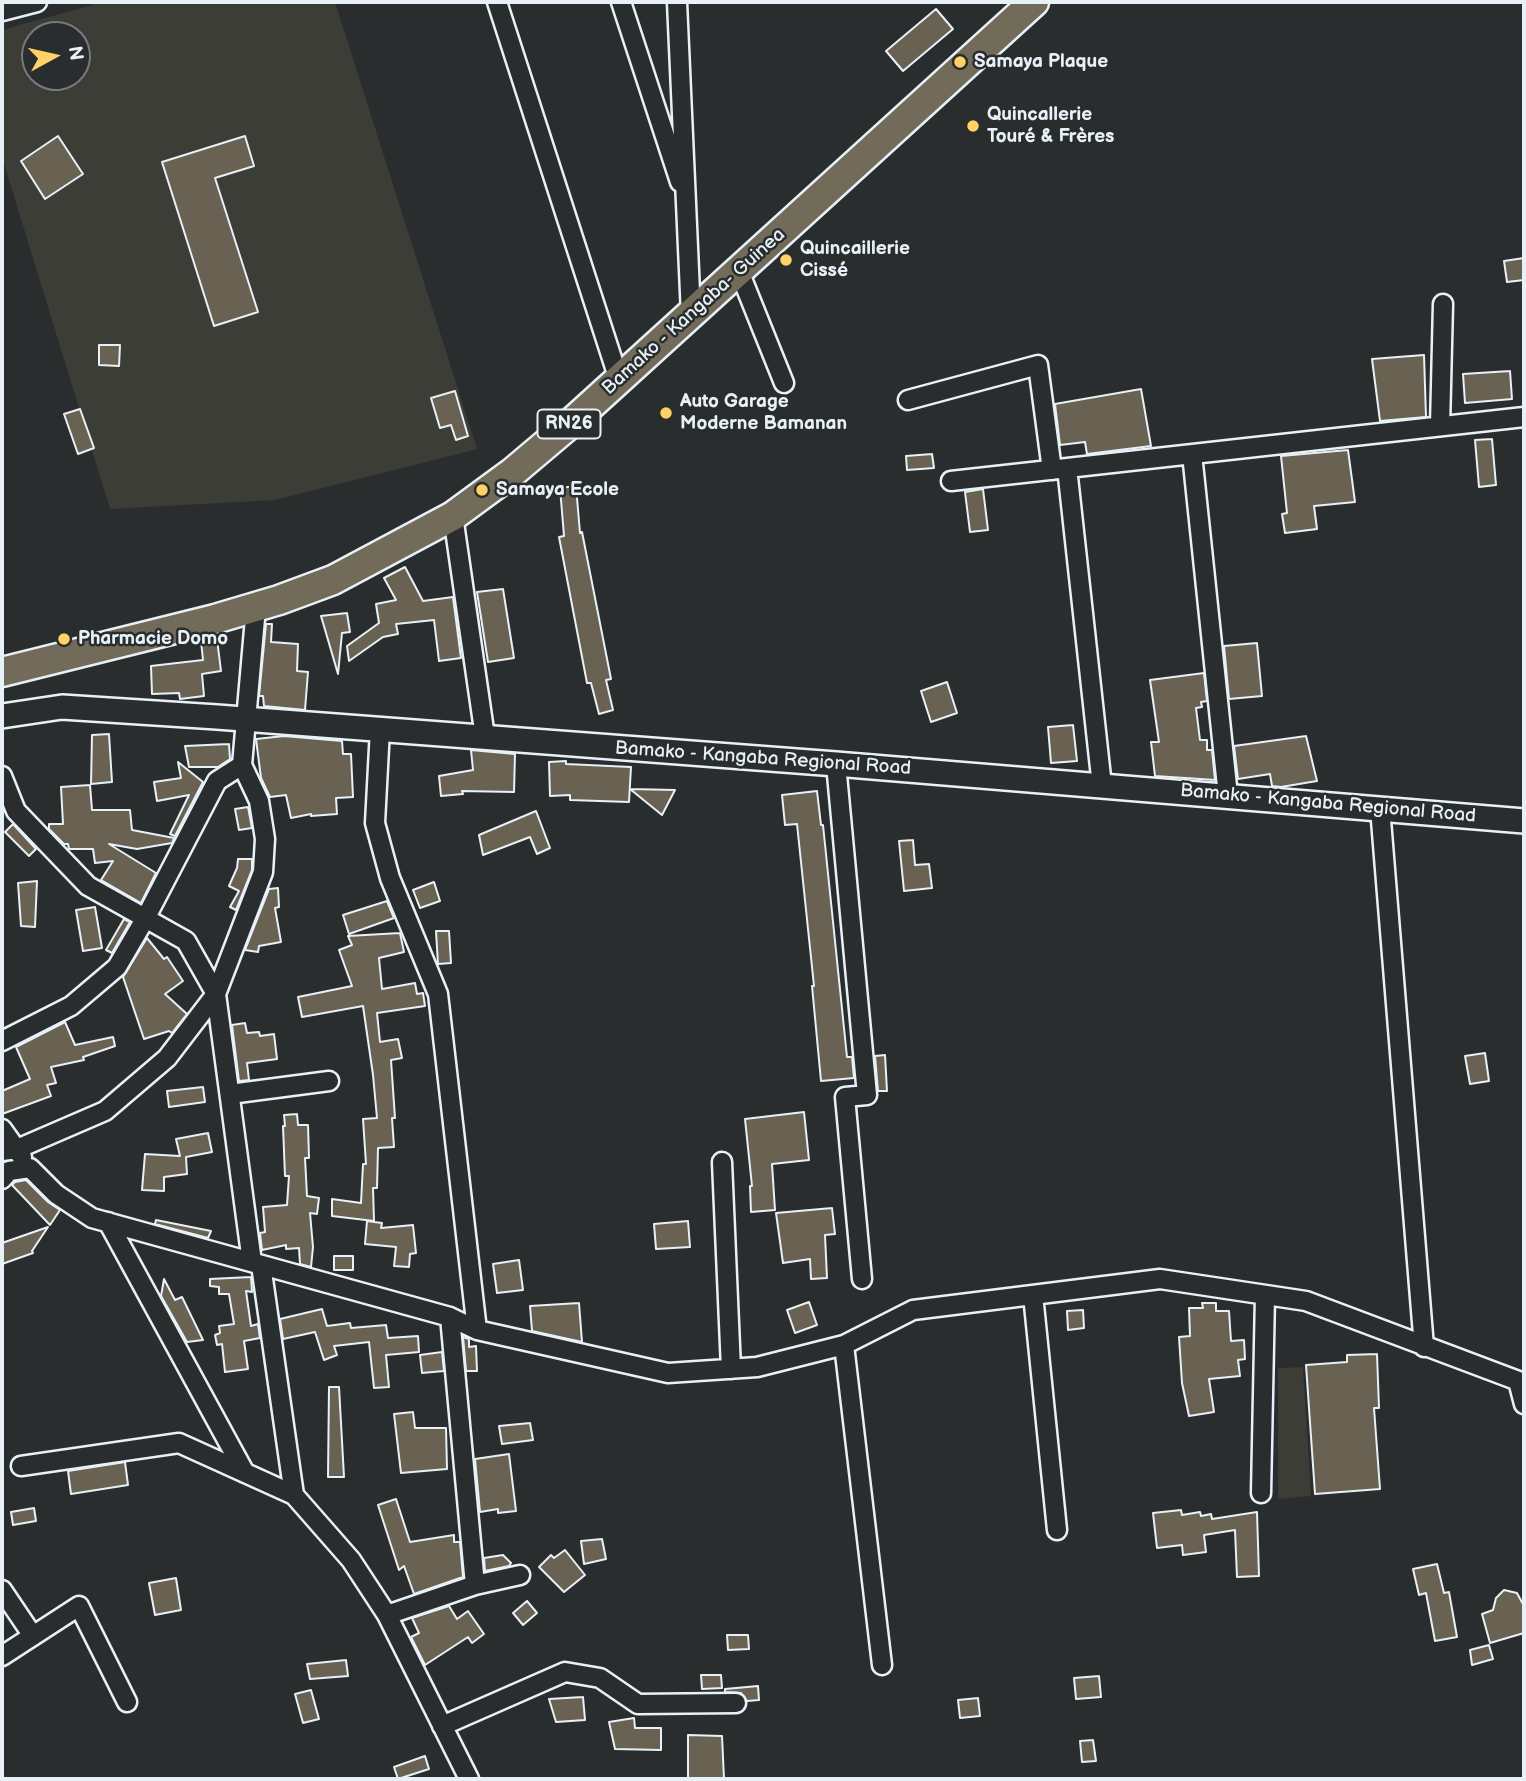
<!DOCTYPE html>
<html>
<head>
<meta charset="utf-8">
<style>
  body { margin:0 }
  #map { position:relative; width:1526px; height:1781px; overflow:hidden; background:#2a2d2e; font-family:"Balsamiq Sans",sans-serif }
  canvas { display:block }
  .frame { position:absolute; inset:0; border:4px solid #e8f1f8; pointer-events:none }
  .north { position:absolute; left:21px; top:21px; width:70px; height:70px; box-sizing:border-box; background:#2a2d2e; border:2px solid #767b7f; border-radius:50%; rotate:82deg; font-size:19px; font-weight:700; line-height:28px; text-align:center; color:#e8f1f8 }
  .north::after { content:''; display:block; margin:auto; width:24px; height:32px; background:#ffd166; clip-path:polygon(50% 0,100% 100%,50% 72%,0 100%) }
</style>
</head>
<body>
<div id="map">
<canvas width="1526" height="1781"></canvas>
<div class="frame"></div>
<div class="north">N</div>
</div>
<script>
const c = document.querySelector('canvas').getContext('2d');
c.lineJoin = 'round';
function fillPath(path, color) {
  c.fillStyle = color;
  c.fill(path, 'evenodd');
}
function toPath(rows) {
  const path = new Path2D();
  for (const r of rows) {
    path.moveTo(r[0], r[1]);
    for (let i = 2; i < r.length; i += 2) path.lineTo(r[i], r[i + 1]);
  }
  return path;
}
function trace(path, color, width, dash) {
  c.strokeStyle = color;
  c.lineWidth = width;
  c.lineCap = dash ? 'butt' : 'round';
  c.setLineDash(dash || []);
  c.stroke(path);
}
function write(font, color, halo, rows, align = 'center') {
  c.font = font + ' "Balsamiq Sans",sans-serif';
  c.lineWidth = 5;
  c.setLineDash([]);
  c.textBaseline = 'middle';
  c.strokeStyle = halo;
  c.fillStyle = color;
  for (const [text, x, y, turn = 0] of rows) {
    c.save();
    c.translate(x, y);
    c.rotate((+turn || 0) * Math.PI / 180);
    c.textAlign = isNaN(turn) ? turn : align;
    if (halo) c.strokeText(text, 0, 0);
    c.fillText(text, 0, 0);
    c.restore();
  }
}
fillPath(toPath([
  [103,2,335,2,477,449,275,500,110,509,2,157,2,30],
  [35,35,77,35,77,77,35,77],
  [1303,1367,1311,1496,1278,1499,1278,1368]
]), '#3d3d38');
const building = toPath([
  [936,9,953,29,903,71,886,51,936,9],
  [58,136,83,174,45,199,21,161,58,136],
  [245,136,254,166,215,178,258,312,214,326,162,162,245,136],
  [1524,258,1524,280,1507,282,1504,261,1524,258],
  [99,345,120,345,119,366,99,365,99,345],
  [1424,355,1426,417,1380,421,1372,359,1424,355],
  [1510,371,1512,399,1465,403,1463,374,1510,371],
  [1141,389,1151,446,1087,454,1085,442,1060,445,1055,404,1141,389],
  [455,391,468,436,456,440,451,425,440,428,431,398,455,391],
  [80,409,94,448,78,454,64,414,80,409],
  [1492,439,1496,485,1479,487,1475,440,1492,439],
  [1348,450,1355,502,1314,506,1317,529,1285,533,1282,514,1287,513,1281,456,1348,450],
  [932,454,934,468,907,470,906,456,932,454],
  [576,486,580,533,582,532,611,679,606,680,613,710,599,714,591,683,587,683,559,537,564,536,560,488,576,486],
  [983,489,988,530,970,532,965,492,983,489],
  [405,567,423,601,453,597,461,658,439,661,434,620,396,624,398,634,383,637,349,661,347,646,379,623,376,604,396,600,384,578,405,567],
  [503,589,514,658,488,662,477,592,503,589],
  [347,613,350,632,342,633,338,674,321,616,347,613],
  [266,624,272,624,271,642,298,644,297,671,308,672,305,710,264,706,263,696,259,696,266,624],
  [217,639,221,671,202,674,204,696,180,699,179,693,152,694,151,666,203,660,201,641,217,639],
  [1257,643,1262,696,1229,699,1224,646,1257,643],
  [1204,673,1207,701,1201,702,1202,707,1196,708,1200,740,1207,740,1207,750,1212,750,1215,780,1155,776,1151,742,1159,742,1150,680,1204,673],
  [947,682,957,713,931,722,921,691,947,682],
  [1073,725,1077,761,1051,763,1048,727,1073,725],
  [109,734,112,782,91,784,92,735,109,734],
  [284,736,342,741,343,754,351,754,353,797,336,798,337,814,311,816,311,814,291,818,286,795,270,797,261,778,256,739,284,736],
  [1306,736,1317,781,1281,787,1272,786,1270,774,1238,779,1234,746,1306,736],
  [229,744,230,759,218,767,189,767,185,746,229,744],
  [471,750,515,754,514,792,462,791,463,794,441,796,439,776,473,770,471,750],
  [566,761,566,764,631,767,629,802,570,800,570,795,550,796,549,762,566,761],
  [178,762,203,782,175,836,170,834,189,795,157,801,154,782,181,778,178,762],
  [90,785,92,810,130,810,132,830,174,838,172,843,137,849,109,844,156,873,141,903,101,880,113,861,95,863,93,849,69,849,68,844,64,844,49,829,49,824,63,824,61,787,90,785],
  [630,789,675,790,662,815,630,789],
  [817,791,821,825,823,825,847,1057,852,1057,854,1078,821,1081,812,986,814,986,797,824,785,825,782,795,817,791],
  [248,807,252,828,239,830,235,809,248,807],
  [536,811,550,848,537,854,530,837,483,855,479,835,536,811],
  [13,824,36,849,29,856,5,832,13,824],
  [913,840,915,865,929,864,932,888,904,891,899,841,913,840],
  [238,859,252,859,252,870,236,910,230,907,239,891,229,886,237,868,238,859],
  [37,881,35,927,21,926,18,883,37,881],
  [434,882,440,901,420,908,413,890,434,882],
  [278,888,279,907,275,908,281,942,259,946,258,952,245,950,269,889,278,888],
  [387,901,394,918,349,934,343,915,387,901],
  [95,907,102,948,83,951,76,910,95,907],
  [124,919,130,922,112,953,106,950,124,919],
  [436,931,449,931,451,963,438,964,436,931],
  [400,933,404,952,379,958,382,989,415,983,417,994,423,993,425,1006,377,1013,380,1042,398,1039,402,1058,391,1060,395,1118,392,1118,394,1147,378,1148,377,1188,373,1188,374,1221,332,1216,332,1199,361,1203,363,1164,366,1164,363,1119,377,1118,373,1075,363,1006,302,1017,298,997,352,986,339,950,352,945,348,936,400,933],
  [147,938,164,959,167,957,183,981,165,994,187,1014,172,1033,169,1031,144,1039,123,977,147,938],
  [65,1022,75,1045,113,1037,115,1046,83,1057,84,1060,51,1067,56,1083,47,1085,51,1096,2,1114,2,1091,30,1079,16,1047,65,1022],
  [245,1023,247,1033,259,1032,260,1036,274,1034,277,1059,247,1063,249,1080,239,1081,232,1025,245,1023],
  [1485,1053,1489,1081,1470,1084,1465,1056,1485,1053],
  [885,1055,887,1091,878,1091,875,1056,885,1055],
  [203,1087,205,1102,169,1107,167,1091,203,1087],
  [804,1112,809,1160,772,1164,775,1210,751,1212,750,1186,752,1186,745,1119,804,1112],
  [297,1114,298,1125,308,1125,309,1158,305,1158,307,1196,319,1198,317,1214,310,1213,313,1247,311,1267,300,1264,299,1248,286,1249,286,1245,262,1250,260,1233,265,1232,263,1207,287,1205,289,1176,285,1176,283,1126,285,1126,284,1115,297,1114],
  [208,1133,212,1152,186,1157,187,1174,164,1177,164,1191,142,1190,145,1154,180,1156,176,1139,208,1133],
  [26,1180,48,1202,60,1210,50,1225,12,1185,15,1182,26,1180],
  [832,1208,835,1234,825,1235,827,1278,811,1279,810,1259,783,1263,776,1213,832,1208],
  [156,1220,211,1231,208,1238,155,1224,156,1220],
  [367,1221,382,1223,381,1228,413,1225,416,1253,410,1254,409,1267,394,1266,396,1247,365,1244,367,1221],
  [688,1221,690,1247,656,1249,654,1224,688,1221],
  [48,1227,32,1251,33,1253,2,1264,2,1243,48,1227],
  [334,1256,353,1256,353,1270,334,1270,334,1256],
  [519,1260,523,1290,497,1293,493,1264,519,1260],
  [251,1277,252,1292,246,1291,251,1326,258,1324,260,1338,244,1341,248,1369,225,1372,222,1344,217,1345,215,1335,220,1333,219,1326,234,1324,229,1294,219,1294,219,1287,210,1286,210,1279,251,1277],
  [164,1279,175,1300,182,1297,203,1340,187,1342,161,1296,164,1279],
  [809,1302,817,1325,795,1333,787,1310,809,1302],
  [579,1303,582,1342,532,1331,530,1306,579,1303],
  [1202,1303,1216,1303,1216,1311,1229,1311,1231,1341,1244,1340,1245,1359,1238,1360,1240,1376,1209,1379,1214,1412,1189,1416,1182,1383,1179,1337,1190,1336,1189,1308,1203,1308,1202,1303],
  [322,1309,327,1326,350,1323,351,1328,386,1325,388,1338,418,1336,419,1352,386,1355,389,1387,374,1388,369,1342,334,1346,337,1355,324,1360,315,1332,283,1339,280,1319,322,1309],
  [1083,1310,1084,1328,1068,1330,1067,1311,1083,1310],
  [463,1337,469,1339,469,1347,476,1346,477,1371,466,1371,463,1337],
  [442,1352,444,1371,422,1373,420,1355,442,1352],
  [1377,1354,1379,1408,1374,1408,1380,1489,1315,1494,1306,1365,1347,1362,1347,1355,1377,1354],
  [329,1387,339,1387,344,1477,328,1477,329,1387],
  [413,1412,415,1428,446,1428,447,1469,401,1473,394,1414,413,1412],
  [530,1423,533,1440,502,1444,499,1426,530,1423],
  [509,1454,516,1511,498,1513,498,1509,480,1512,475,1459,509,1454],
  [125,1462,128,1485,71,1494,68,1471,125,1462],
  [396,1499,410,1542,454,1535,454,1542,460,1542,463,1577,414,1594,404,1566,399,1570,378,1505,396,1499],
  [34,1508,36,1521,13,1525,11,1512,34,1508],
  [1181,1510,1182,1515,1200,1512,1201,1516,1211,1514,1212,1519,1257,1512,1259,1576,1237,1577,1235,1530,1204,1535,1206,1552,1183,1555,1182,1545,1157,1548,1153,1513,1181,1510],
  [602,1539,606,1559,584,1564,581,1541,602,1539],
  [565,1550,585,1575,564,1592,539,1567,551,1555,554,1558,565,1550],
  [503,1555,511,1563,509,1566,485,1571,484,1558,503,1555],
  [1437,1564,1444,1593,1449,1592,1457,1637,1435,1641,1426,1593,1419,1595,1413,1569,1437,1564],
  [176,1578,181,1610,155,1615,149,1583,176,1578],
  [1504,1590,1517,1593,1524,1606,1524,1633,1490,1643,1482,1614,1493,1610,1496,1598,1504,1590],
  [527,1601,537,1613,523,1625,513,1613,527,1601],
  [449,1606,457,1619,468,1611,484,1634,472,1643,468,1637,425,1665,411,1637,419,1633,412,1618,449,1606],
  [727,1635,748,1635,749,1649,728,1650,727,1635],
  [1489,1645,1493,1659,1472,1665,1470,1650,1489,1645],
  [346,1660,348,1676,310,1679,307,1664,346,1660],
  [701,1675,721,1675,722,1688,702,1689,701,1675],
  [1099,1676,1101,1697,1076,1699,1074,1678,1099,1676],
  [758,1686,759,1700,747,1701,741,1693,725,1692,725,1689,758,1686],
  [311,1690,319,1719,303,1723,295,1694,311,1690],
  [583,1697,585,1720,556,1722,549,1699,583,1697],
  [978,1698,980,1716,960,1718,958,1700,978,1698],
  [634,1718,635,1728,661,1728,661,1750,615,1749,609,1722,634,1718],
  [688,1735,722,1736,724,1779,688,1779,688,1735],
  [1093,1740,1096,1761,1082,1762,1080,1741,1093,1740],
  [425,1756,429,1769,398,1779,394,1767,425,1756]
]);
fillPath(building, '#696151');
trace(building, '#e8f1f8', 2);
const minor = toPath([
  [497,2,619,380],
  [621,2,680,182],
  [677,2,691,315],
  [2,11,37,2],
  [739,271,784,383],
  [908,400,1038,365,1052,470],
  [1440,426,1443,304],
  [1192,454,1228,796],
  [1067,468,1102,786],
  [951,481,1524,417],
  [453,516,485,737],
  [380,729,375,823,390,878,438,994,477,1330],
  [836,764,867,1095,845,1097,862,1279],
  [2,776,16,811,88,886,186,941,216,994,252,1262],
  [1380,808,1424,1347],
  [2,1041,71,1006,117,967,145,919,217,781,242,765],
  [230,1094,329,1081],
  [2,1129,22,1157],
  [2,1151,17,1149,105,1111,167,1058,216,994,263,872,265,839,259,801,242,765,256,607],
  [722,1162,731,1369],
  [2,1179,9,1171,30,1168,56,1194,92,1218,450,1317,477,1330,668,1373,757,1367,844,1345,913,1310,1160,1279,1306,1301,1524,1383],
  [108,1222,245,1473],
  [261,1265,294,1495,351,1560,387,1615,469,1779],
  [1033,1295,1057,1530],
  [450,1317,475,1585],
  [844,1345,882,1665],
  [1518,1381,1524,1404],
  [21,1466,179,1443,294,1495],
  [1261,1493,1265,1295],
  [2,1590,33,1636],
  [387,1615,475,1585,520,1575],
  [2,1656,79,1606,127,1702],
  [442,1726,565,1672,600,1678,638,1704,736,1703]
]);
const tertiary = toPath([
  [2,716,62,707,217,717,836,764,1524,821]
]);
const primary = toPath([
  [2,672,215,619,279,600,333,580,453,516,513,472,571,423,1034,2]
]);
trace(minor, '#e8f1f8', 23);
trace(tertiary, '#e8f1f8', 28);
trace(primary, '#e8f1f8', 33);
trace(minor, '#2a2d2e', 18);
trace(tertiary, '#2a2d2e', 23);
trace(primary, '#736b5a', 28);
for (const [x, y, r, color] of [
  [960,62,7,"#ffd166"],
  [973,126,7,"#ffd166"],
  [786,260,7,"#ffd166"],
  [666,413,7,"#ffd166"],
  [482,490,7,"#ffd166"],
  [64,639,7,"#ffd166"]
]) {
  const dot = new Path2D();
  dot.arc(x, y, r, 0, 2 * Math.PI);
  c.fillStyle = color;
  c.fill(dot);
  trace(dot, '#2a2d2e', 2.5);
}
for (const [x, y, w] of [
  [569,424,63]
]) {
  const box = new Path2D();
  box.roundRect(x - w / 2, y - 14.5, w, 29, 5);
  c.fillStyle = '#2a2d2e';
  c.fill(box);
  trace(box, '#e8f1f8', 2);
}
write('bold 18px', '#e8f1f8', null, [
  ["RN26",569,424]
]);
write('bold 19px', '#e8f1f8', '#2a2d2e', [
  ["Samaya Plaque",974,62],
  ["Quincallerie",987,115],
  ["Touré & Frères",987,137],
  ["Quincaillerie",800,249],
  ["Cissé",800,271],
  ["Auto Garage",680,402],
  ["Moderne Bamanan",680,424],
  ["Samaya Ecole",496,490],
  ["Pharmacie Domo",78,639]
], 'left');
write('19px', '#e8f1f8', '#2a2d2e', [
  ["Bamako - Kangaba- Guinea",694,312,-42],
  ["Bamako - Kangaba Regional Road",763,759,4],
  ["Bamako - Kangaba Regional Road",1328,804,5]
]);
</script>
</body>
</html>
